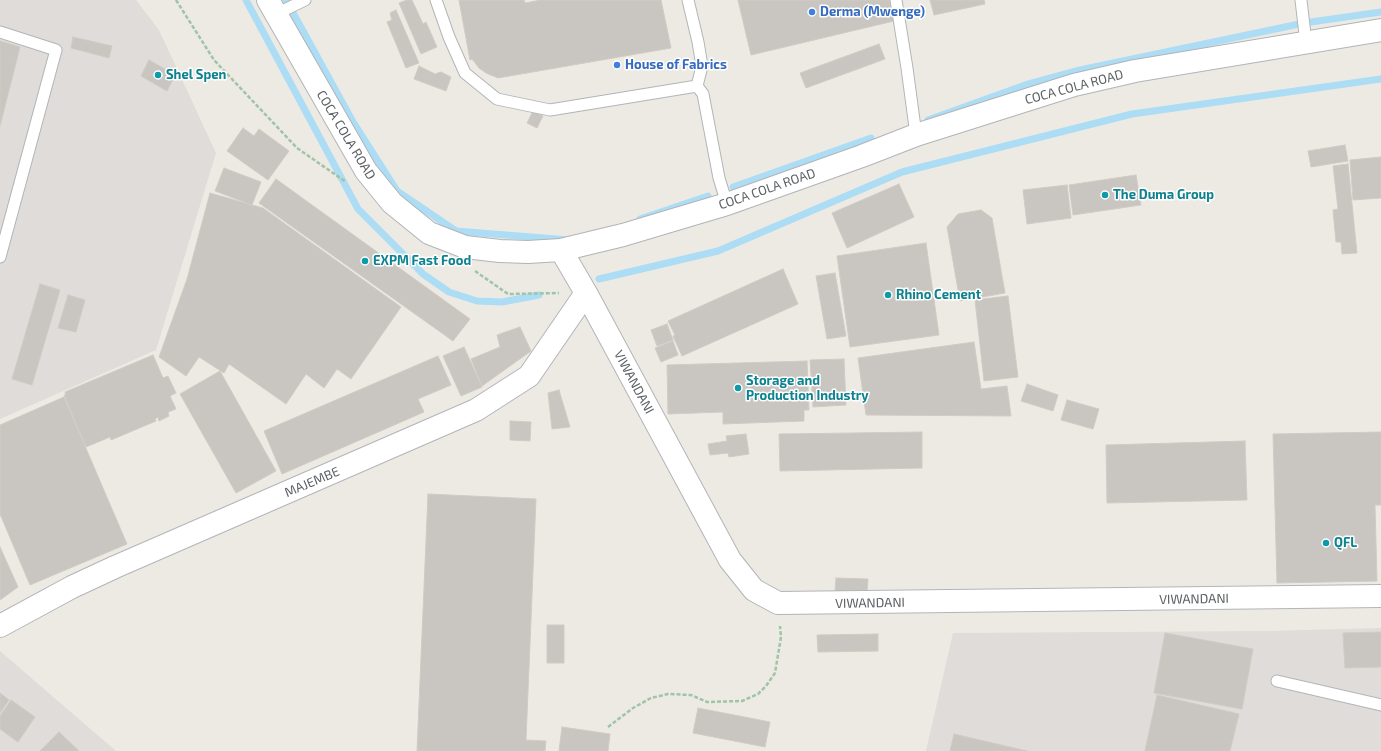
<!DOCTYPE html>
<html>
<head>
<meta charset="utf-8">
<style>
  body { margin:0 }
  canvas { display:block; background:#edeae4 }
</style>
</head>
<body>
<canvas width="1381" height="751"></canvas>
<script>
const c = document.querySelector('canvas').getContext('2d');
c.lineJoin = 'round';
function fillPath(path, color) {
  c.fillStyle = color;
  c.fill(path, 'evenodd');
}
function toPath(rows) {
  const path = new Path2D();
  for (const r of rows) {
    path.moveTo(r[0], r[1]);
    for (let i = 2; i < r.length; i += 2) path.lineTo(r[i], r[i + 1]);
  }
  return path;
}
function trace(path, color, width, dash) {
  c.strokeStyle = color;
  c.lineWidth = width;
  c.lineCap = dash ? 'butt' : 'round';
  c.setLineDash(dash || []);
  c.stroke(path);
}
function write(font, color, halo, rows, align = 'center') {
  c.font = font + ' "Exo 2",sans-serif';
  c.lineWidth = 3;
  c.setLineDash([]);
  c.textBaseline = 'middle';
  c.strokeStyle = halo;
  c.fillStyle = color;
  for (const [text, x, y, turn = 0] of rows) {
    c.save();
    c.translate(x, y);
    c.rotate((+turn || 0) * Math.PI / 180);
    c.textAlign = isNaN(turn) ? turn : align;
    if (halo) c.strokeText(text, 0, 0);
    c.fillText(text, 0, 0);
    c.restore();
  }
}
fillPath(toPath([
  [0,0,136,0,159,30,216,153,156,350,0,419],
  [1381,628,1381,751,926,751,953,633,1267,631],
  [0,651,116,751,0,751]
]), '#dfdcd9');
trace(toPath([
  [246,0,358,209,423,274,449,292,477,301,502,302,539,295],
  [286,0,353,122,397,191,456,231,569,240],
  [928,120,1025,85,1080,70,1304,23,1381,12],
  [733,187,871,138],
  [640,219,708,196],
  [599,279,718,251,902,172,1132,114,1381,79]
]), '#acddf5', 7);
const building = toPath([
  [407,0,412,0,423,24,426,22,437,47,421,54,399,3,407,0],
  [459,0,524,0,525,3,541,0,661,0,671,48,498,78,486,73,479,68,472,59,470,60,459,0],
  [738,0,889,0,894,21,751,55,738,0],
  [930,0,984,0,985,4,934,15,930,0],
  [396,10,419,63,406,68,387,22,392,20,390,13,396,10],
  [73,37,112,46,109,58,71,48,73,37],
  [0,41,20,47,0,126,0,41],
  [879,44,885,59,806,88,800,73,879,44],
  [149,60,175,75,167,91,141,76,149,60],
  [419,66,435,74,441,72,451,77,446,91,414,79,419,66],
  [533,111,543,116,537,128,527,123,533,111],
  [243,128,254,136,259,129,289,151,268,180,227,151,243,128],
  [1345,145,1348,161,1311,167,1308,151,1345,145],
  [1381,157,1381,198,1353,200,1350,160,1381,157],
  [1348,164,1357,253,1342,254,1341,242,1336,242,1333,210,1338,209,1333,166,1348,164],
  [224,168,261,182,252,205,215,191,224,168],
  [1136,175,1141,205,1073,215,1069,185,1136,175],
  [276,179,470,319,453,341,259,203,276,179],
  [899,184,914,217,847,248,832,213,899,184],
  [1067,185,1071,218,1027,224,1023,190,1067,185],
  [210,193,263,208,401,307,351,379,337,369,324,388,306,374,286,404,229,364,224,373,199,357,186,376,159,357,187,279,210,193],
  [981,210,992,218,1005,293,960,301,947,227,958,214,981,210],
  [926,243,939,335,850,347,837,256,926,243],
  [783,269,798,304,682,356,673,336,675,335,668,321,783,269],
  [835,273,846,336,827,339,816,276,835,273],
  [40,284,60,290,32,385,12,379,40,284],
  [68,295,85,300,76,332,58,328,68,295],
  [1008,296,1018,377,984,381,975,300,1008,296],
  [667,324,673,340,657,346,651,330,667,324],
  [520,327,531,351,482,386,471,359,500,347,497,335,520,327],
  [673,341,678,355,661,362,655,348,673,341],
  [974,342,981,389,1007,386,1011,416,866,415,858,358,974,342],
  [464,347,482,387,461,396,443,356,464,347],
  [153,355,163,378,168,376,176,393,170,396,176,409,168,412,169,416,159,421,158,417,155,419,156,421,111,440,110,437,86,447,64,395,66,395,65,392,153,355],
  [438,356,451,385,418,399,424,412,282,474,264,431,438,356],
  [844,359,846,405,813,407,810,360,844,359],
  [807,361,809,410,804,410,804,421,723,424,723,412,668,414,667,365,807,361],
  [220,371,276,471,236,493,180,394,220,371],
  [1027,384,1058,395,1053,411,1021,401,1027,384],
  [559,390,570,427,552,429,548,393,559,390],
  [64,397,127,544,30,585,0,514,0,425,64,397],
  [1067,400,1099,409,1093,429,1061,420,1067,400],
  [510,421,531,422,530,441,510,440,510,421],
  [922,432,922,468,780,471,779,434,922,432],
  [1381,432,1381,505,1375,505,1377,581,1277,583,1273,434,1381,432],
  [746,434,749,454,729,457,728,453,710,455,708,444,727,441,726,436,746,434],
  [1245,441,1247,500,1107,503,1106,445,1245,441],
  [428,494,536,499,526,740,546,741,545,751,417,751,428,494],
  [0,547,18,587,0,600,0,547],
  [836,578,868,579,867,592,835,591,836,578],
  [547,625,564,625,564,663,547,663,547,625],
  [1381,632,1381,667,1345,668,1343,633,1381,632],
  [1165,633,1253,649,1242,709,1154,693,1165,633],
  [878,634,878,651,818,652,817,635,878,634],
  [0,693,9,700,0,713,0,693],
  [1157,695,1239,714,1230,751,1145,751,1157,695],
  [11,700,35,717,18,742,0,729,0,716,11,700],
  [698,708,770,722,765,747,693,733,698,708],
  [562,727,610,734,608,751,559,751,562,727],
  [59,732,79,751,40,751,59,732],
  [954,734,1027,751,950,751,954,734]
]);
fillPath(building, '#c9c5c1');
trace(building, '#d1cbc3', 1);
const service = toPath([
  [436,0,449,37,465,73,497,99,550,110,697,86,703,94,719,178,727,204],
  [688,0,698,42,702,66,697,86],
  [896,0,907,68,916,135],
  [1301,0,1306,43],
  [276,14,305,0],
  [0,32,56,50,0,257],
  [1277,681,1381,705]
]);
const tertiary = toPath([
  [561,250,586,293,730,560,754,590,778,603,1381,596],
  [0,626,72,587,115,567,476,410,529,376,586,293]
]);
const secondary = toPath([
  [268,0,366,171,392,203,429,233,465,247,500,251,528,252,561,250,623,235,727,204,862,156,916,135,1074,85,1135,71,1381,30]
]);
trace(service, '#b2b5b8', 13);
trace(tertiary, '#b2b5b8', 24);
trace(secondary, '#b1b4b8', 24);
trace(toPath([
  [176,0,214,60,297,148,346,182],
  [475,271,508,294,559,293],
  [608,727,633,708,651,698,668,694,691,695,707,702,742,701,758,694,766,686,775,673,781,637,780,626]
]), '#9fc4a6', 2.5, [4, 2]);
trace(service, '#fff', 11);
trace(tertiary, '#fff', 22);
trace(secondary, '#fff', 22);
for (const [x, y, r, color] of [
  [812,12,4,"#3f7fe0"],
  [617,65,4,"#3f7fe0"],
  [158,75,4,"#0f9aa8"],
  [1105,195,4,"#0f9aa8"],
  [365,261,4,"#0f9aa8"],
  [888,295,4,"#0f9aa8"],
  [738,388,4,"#0f9aa8"],
  [1326,543,4,"#0f9aa8"]
]) {
  const dot = new Path2D();
  dot.arc(x, y, r, 0, 2 * Math.PI);
  c.fillStyle = color;
  c.fill(dot);
  trace(dot, '#fff', 1.5);
}
write('bold 13px', '#366cbe', '#fff', [
  ["Derma (Mwenge)",820,12],
  ["House of Fabrics",625,65]
], 'left');
write('bold 13px', '#0d838f', '#fff', [
  ["Shel Spen",166,75],
  ["The Duma Group",1113,195],
  ["EXPM Fast Food",373,261],
  ["Rhino Cement",896,295],
  ["Storage and",746,381],
  ["Production Industry",746,396],
  ["QFL",1334,543]
], 'left');
write('13px', '#5c6063', '#fff', [
  ["COCA COLA ROAD",1074,87,-15],
  ["COCA COLA ROAD",346,135,59],
  ["COCA COLA ROAD",767,189,-19],
  ["VIWANDANI",634,382,62],
  ["MAJEMBE",312,482,-23],
  ["VIWANDANI",1194,599,-1],
  ["VIWANDANI",870,603,-1]
]);
</script>
</body>
</html>
